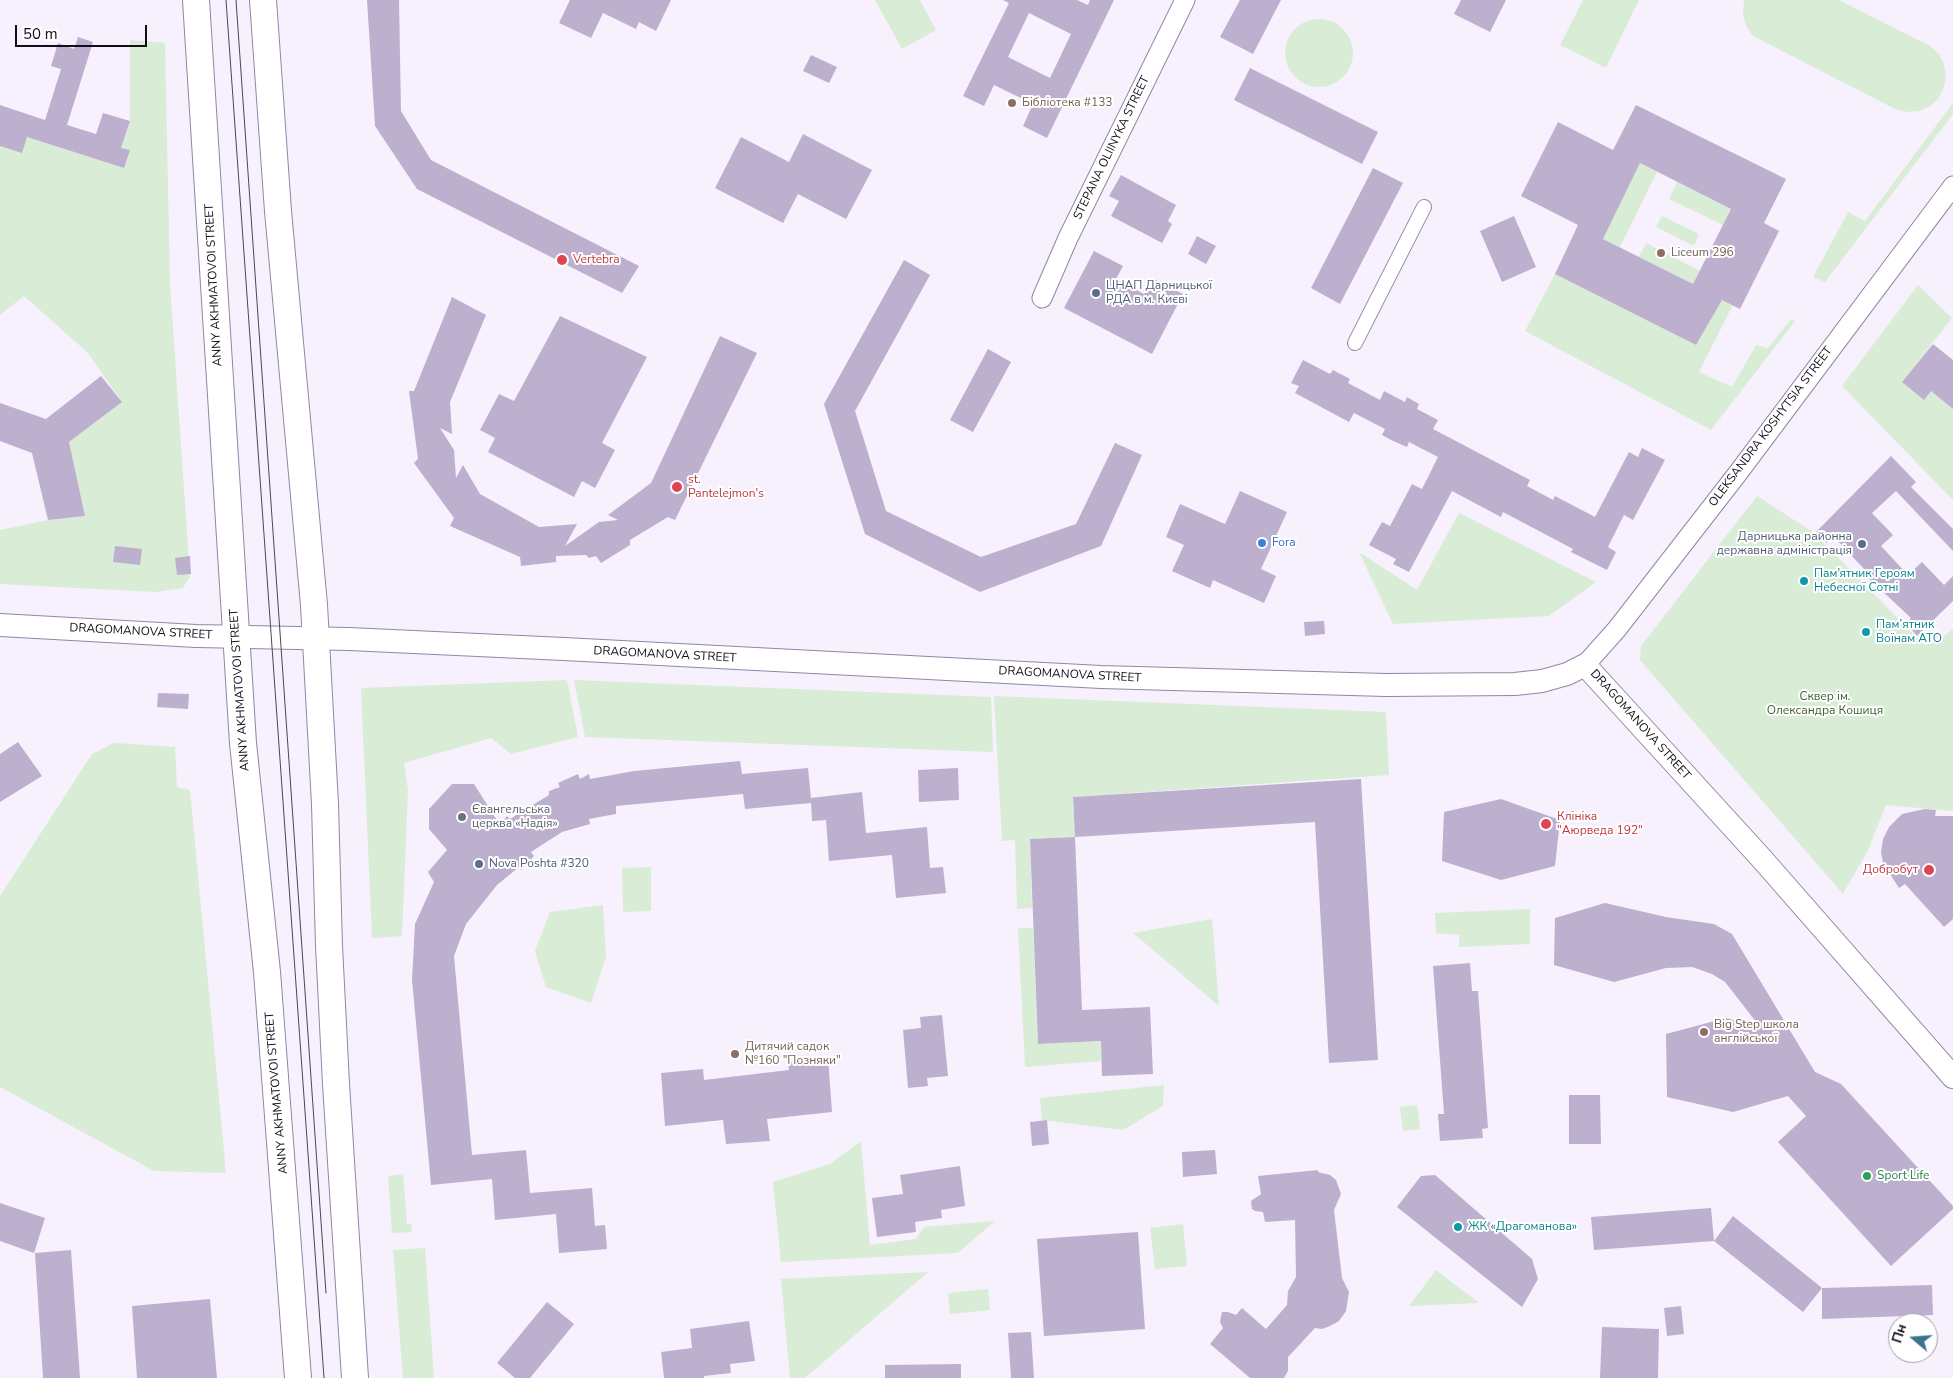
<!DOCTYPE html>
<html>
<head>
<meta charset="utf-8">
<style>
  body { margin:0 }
  #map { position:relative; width:1953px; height:1378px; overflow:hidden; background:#f7f1fe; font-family:"Nunito Sans",sans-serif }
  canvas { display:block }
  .north { position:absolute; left:1888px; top:1313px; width:50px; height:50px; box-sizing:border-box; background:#fff; border:1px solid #a19ea3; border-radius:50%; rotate:288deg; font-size:14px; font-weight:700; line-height:20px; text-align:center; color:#130d18 }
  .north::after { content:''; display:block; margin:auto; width:18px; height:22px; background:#3b748d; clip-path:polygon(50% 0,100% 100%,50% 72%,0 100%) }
  .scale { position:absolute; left:15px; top:25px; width:132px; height:22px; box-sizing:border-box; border:2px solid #130d18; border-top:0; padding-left:6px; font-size:15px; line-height:18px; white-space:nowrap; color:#130d18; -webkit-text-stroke:4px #fff; paint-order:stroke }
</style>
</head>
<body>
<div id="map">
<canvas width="1953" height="1378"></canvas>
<div class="north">Пн</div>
<div class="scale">50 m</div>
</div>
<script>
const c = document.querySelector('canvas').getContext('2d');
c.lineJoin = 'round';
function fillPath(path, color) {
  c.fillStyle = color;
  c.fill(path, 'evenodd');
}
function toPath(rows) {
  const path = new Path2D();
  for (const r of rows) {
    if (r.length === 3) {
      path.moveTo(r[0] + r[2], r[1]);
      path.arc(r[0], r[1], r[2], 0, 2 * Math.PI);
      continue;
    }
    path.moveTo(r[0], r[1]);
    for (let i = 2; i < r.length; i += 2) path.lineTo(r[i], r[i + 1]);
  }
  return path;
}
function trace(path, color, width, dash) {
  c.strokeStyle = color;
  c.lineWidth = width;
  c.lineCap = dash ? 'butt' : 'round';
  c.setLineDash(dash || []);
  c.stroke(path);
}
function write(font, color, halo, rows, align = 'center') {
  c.font = font + ' "Nunito Sans",sans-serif';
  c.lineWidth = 4;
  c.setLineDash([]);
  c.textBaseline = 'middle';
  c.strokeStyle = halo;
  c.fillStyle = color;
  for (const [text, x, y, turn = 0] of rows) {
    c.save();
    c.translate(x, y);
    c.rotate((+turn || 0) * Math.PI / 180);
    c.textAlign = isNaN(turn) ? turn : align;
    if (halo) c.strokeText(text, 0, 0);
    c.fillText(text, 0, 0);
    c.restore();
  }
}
fillPath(toPath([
  [875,0,920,0,936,30,902,49],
  [1583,0,1639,0,1606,68,1560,45],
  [1744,0,1839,0,1930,46,1939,54,1944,64,1946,76,1944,87,1939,98,1930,106,1919,111,1907,112,1895,109,1753,36,1746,26,1743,15],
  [1319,53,34],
  [130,40,165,43,170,284,190,577,183,588,156,592,0,584,0,530,48,520,85,516,69,442,122,402,88,353,24,296,0,315,0,146,27,137,124,168,129,151,121,148,130,121],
  [1953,103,1953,114,1825,282,1813,277,1848,212,1865,221],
  [1640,163,1657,172,1620,247,1603,239],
  [1677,182,1731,209,1723,225,1669,199],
  [1662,216,1699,234,1694,246,1656,227],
  [1646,243,1700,271,1693,284,1639,257],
  [1555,274,1696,345,1722,299,1733,305,1699,372,1732,387,1756,345,1768,348,1791,319,1795,321,1711,430,1525,331],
  [1918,285,1952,318,1902,382,1931,391,1949,405,1953,400,1953,500,1842,386],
  [1757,496,1813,532,1924,645,1937,642,1953,629,1953,811,1886,805,1868,850,1843,894,1640,660,1641,646],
  [1459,513,1596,582,1549,616,1393,624,1359,552,1417,590],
  [567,680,578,737,511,754,491,738,404,763,408,790,402,936,372,938,361,688],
  [574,680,991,697,993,752,585,737],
  [994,696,1386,712,1389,775,1073,797,1075,837,1030,839,1032,908,1017,909,1015,840,1002,841],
  [114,743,175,747,177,787,190,790,226,1173,154,1171,0,1087,0,896,92,754],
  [651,867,651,911,623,912,622,868],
  [603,905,606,957,591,1003,546,987,535,951,550,912],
  [1530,909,1530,944,1459,947,1459,935,1436,933,1435,913],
  [1212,919,1219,1006,1133,933],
  [1018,928,1033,928,1038,1044,1101,1041,1101,1061,1025,1067],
  [1164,1085,1163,1106,1123,1130,1042,1120,1040,1098],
  [1417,1105,1420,1129,1403,1131,1400,1107],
  [861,1141,870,1245,916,1239,924,1227,995,1221,958,1253,781,1262,773,1182,830,1164],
  [403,1174,407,1224,411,1224,412,1232,392,1233,388,1176],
  [1183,1224,1187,1266,1155,1269,1150,1228],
  [425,1248,434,1378,403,1378,393,1250],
  [1436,1270,1479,1303,1409,1306],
  [928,1272,805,1378,790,1378,781,1279],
  [988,1289,990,1310,950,1314,948,1293]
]), '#d9ecd5');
fillPath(toPath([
  [367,0,399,0,401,111,431,160,639,266,622,293,417,189,375,126],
  [570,0,671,0,656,31,639,22,636,29,603,13,591,38,559,23],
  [1003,0,1077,0,1088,5,1090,0,1114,0,1047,138,1023,126,1033,104,994,85,984,106,963,96,1009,3],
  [1029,13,1071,34,1050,78,1008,57],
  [1240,0,1281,0,1253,54,1220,37],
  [1461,0,1506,0,1490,32,1454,14],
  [78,37,93,42,67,125,96,134,103,113,130,121,121,148,130,150,124,168,27,137,22,153,0,146,0,105,45,120,61,69,51,66,58,43,74,49],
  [811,55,837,67,829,83,803,71],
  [1250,68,1378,132,1362,164,1234,100],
  [1636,105,1786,179,1764,223,1779,231,1740,309,1722,300,1696,345,1555,274,1578,225,1521,196,1558,122,1613,150],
  [1640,163,1731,209,1693,284,1603,239],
  [803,134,872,170,846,219,798,194,783,223,715,188,741,137,789,162],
  [1373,168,1403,183,1340,304,1311,288],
  [1121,175,1176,205,1168,221,1172,224,1162,243,1111,216,1119,201,1109,196],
  [1514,216,1536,267,1502,282,1480,231],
  [1197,236,1216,246,1206,264,1188,254],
  [1094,251,1123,266,1116,279,1144,294,1152,278,1183,294,1152,354,1064,308],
  [904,260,930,275,855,411,886,511,981,557,1076,524,1115,443,1142,455,1101,546,980,592,865,534,824,404],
  [452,297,486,315,450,402,452,434,440,428,454,450,456,478,463,465,480,494,539,527,577,524,565,546,599,522,618,520,608,515,651,483,720,336,757,353,675,520,668,517,630,540,630,545,601,563,596,556,589,558,586,555,556,556,556,562,521,566,520,557,450,526,454,518,414,463,418,459,409,391,414,391],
  [560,316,647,357,602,443,615,450,595,488,582,481,574,497,488,452,495,438,480,430,499,394,514,401],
  [1933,344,1953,360,1953,409,1931,391,1924,400,1902,382],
  [988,349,1011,362,973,432,950,420],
  [1303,360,1330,374,1333,370,1350,379,1348,383,1380,400,1384,391,1405,402,1407,397,1419,404,1417,409,1438,420,1433,429,1530,480,1527,486,1553,500,1555,496,1595,517,1629,452,1638,457,1642,448,1665,460,1633,520,1624,515,1608,547,1616,552,1607,570,1571,552,1573,549,1503,512,1501,517,1452,491,1409,572,1393,564,1396,559,1369,545,1382,522,1390,526,1412,484,1422,489,1438,457,1409,442,1407,447,1393,441,1382,435,1385,429,1354,413,1349,422,1295,393,1299,386,1291,383],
  [101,376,122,402,69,442,85,516,48,520,32,453,0,441,0,403,46,419],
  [1891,456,1916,482,1911,487,1953,529,1953,551,1896,491,1872,513,1893,535,1881,546,1908,575,1922,562,1944,585,1953,576,1953,601,1917,636,1906,623,1911,618,1864,574,1865,570,1833,536,1827,543,1816,532],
  [1240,491,1287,512,1261,569,1276,576,1264,603,1213,580,1210,588,1172,571,1184,545,1166,537,1180,504,1225,524],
  [115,546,142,549,140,565,113,562],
  [190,556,191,574,177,575,175,558],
  [1324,621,1325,634,1305,636,1304,622],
  [158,693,189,694,188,709,157,707],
  [18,742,42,776,0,802,0,754],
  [740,761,742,774,808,768,811,798,862,792,866,833,927,827,930,868,943,867,946,893,896,898,892,855,829,861,826,820,812,821,811,803,745,809,743,794,616,806,616,814,589,819,590,824,562,832,531,852,534,856,521,870,519,867,497,885,466,924,454,956,472,1155,526,1150,530,1193,592,1188,595,1226,605,1225,607,1249,559,1253,556,1214,495,1220,492,1179,431,1185,412,980,415,924,434,882,428,872,447,850,429,829,429,809,452,784,474,784,500,825,507,816,510,819,549,795,549,791,560,787,558,783,578,774,580,779,589,774,590,779,634,771],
  [958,768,959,800,919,802,918,770],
  [1361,779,1378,1060,1329,1063,1315,822,1075,837,1073,797],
  [1501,799,1560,820,1555,866,1501,880,1442,861,1444,812],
  [1925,809,1936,810,1935,816,1953,816,1953,919,1944,927,1905,884,1899,888,1883,863,1881,852,1883,839,1889,827,1902,814],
  [1075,837,1082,1010,1150,1007,1153,1074,1102,1076,1101,1041,1038,1044,1030,839],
  [1605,903,1666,917,1714,924,1732,934,1815,1072,1841,1084,1953,1206,1953,1209,1891,1266,1778,1142,1806,1116,1788,1096,1733,1112,1667,1097,1666,1034,1726,1018,1760,1027,1725,982,1712,974,1692,967,1666,968,1614,982,1554,965,1555,918],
  [1470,963,1472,991,1478,991,1488,1128,1482,1129,1483,1138,1440,1141,1438,1114,1444,1114,1433,966],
  [942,1015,948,1076,927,1078,928,1086,908,1088,903,1030,921,1028,920,1017],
  [828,1057,832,1112,767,1119,770,1141,726,1144,723,1120,665,1126,661,1073,703,1069,704,1080,789,1070,788,1062],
  [1569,1095,1600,1095,1601,1144,1569,1144],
  [1047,1120,1049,1144,1032,1146,1030,1122],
  [1215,1150,1217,1174,1183,1177,1182,1152],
  [960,1166,965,1206,941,1210,942,1218,915,1222,916,1232,877,1237,872,1198,903,1194,900,1175],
  [1318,1170,1318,1172,1330,1175,1336,1180,1341,1194,1334,1210,1342,1278,1349,1292,1346,1311,1339,1321,1330,1326,1322,1329,1315,1328,1288,1357,1288,1371,1284,1378,1250,1378,1210,1344,1223,1328,1220,1322,1222,1312,1228,1312,1236,1315,1242,1308,1266,1329,1287,1305,1288,1291,1296,1277,1295,1220,1265,1222,1263,1212,1255,1211,1252,1209,1251,1201,1261,1194,1258,1176],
  [1435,1175,1532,1259,1538,1279,1522,1307,1397,1207,1421,1176],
  [0,1203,45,1218,34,1253,0,1241],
  [1711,1208,1714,1241,1594,1250,1591,1217],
  [1733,1216,1822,1288,1803,1312,1714,1241],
  [1138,1232,1145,1329,1044,1336,1037,1239],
  [71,1250,80,1378,43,1378,35,1253],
  [1932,1285,1933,1315,1822,1319,1822,1288],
  [210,1299,217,1378,137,1378,132,1306],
  [547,1302,574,1324,530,1378,515,1378,497,1363],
  [1681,1306,1684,1334,1667,1336,1664,1308],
  [749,1321,755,1361,730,1364,731,1373,704,1376,704,1378,664,1378,661,1352,692,1348,690,1329],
  [1602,1327,1659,1329,1658,1378,1600,1378],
  [1031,1332,1034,1378,1011,1378,1008,1333],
  [961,1364,961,1378,885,1378,885,1365]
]), '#bdb0cf');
const pedestrian = toPath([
  [1355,343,1424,207]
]);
const minor = toPath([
  [1042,298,1068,238,1185,0],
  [1585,665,1617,629,1738,473,1953,186]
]);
const tertiary = toPath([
  [0,625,196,636,349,639,564,649,1101,677,1386,685,1515,684,1542,681,1567,674,1585,665,1762,859,1953,1077]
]);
const secondary = toPath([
  [196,0,243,743,267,972,298,1378],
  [263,0,278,211,314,605,325,804,329,946,336,1084,355,1378]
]);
trace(pedestrian, '#9385a4', 16);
trace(minor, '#9385a4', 21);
trace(tertiary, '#9385a4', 24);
trace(secondary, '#9385a4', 28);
trace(pedestrian, '#fff', 14);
trace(minor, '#fff', 19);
trace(tertiary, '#fff', 22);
trace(secondary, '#fff', 26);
trace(toPath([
  [226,0,324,1378],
  [236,0,326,1293]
]), '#4c4652', 1);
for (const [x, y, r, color] of [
  [1012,103,5,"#8d6e63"],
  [1661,253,5,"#8d6e63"],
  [562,260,6,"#e0444e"],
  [1096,293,5,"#5c6f8a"],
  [677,487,6,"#e0444e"],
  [1262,543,5,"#3f7fe0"],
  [1862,544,5,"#5c6f8a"],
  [1804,581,5,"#0f9aa8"],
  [1866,632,5,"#0f9aa8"],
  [462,817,5,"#6b7280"],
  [1546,824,6,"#e0444e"],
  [479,864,5,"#5c6f8a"],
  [1929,870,6,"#e0444e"],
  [1704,1032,5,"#8d6e63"],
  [735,1054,5,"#8d6e63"],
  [1867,1176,5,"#2e9e5b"],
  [1458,1227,5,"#0f9aa8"]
]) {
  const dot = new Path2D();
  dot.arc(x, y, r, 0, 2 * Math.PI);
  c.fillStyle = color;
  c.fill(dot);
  trace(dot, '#fff', 2);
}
write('12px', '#785e54', '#fff', [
  ["Бібліотека #133",1022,103],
  ["Liceum 296",1671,253],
  ["Big Step школа",1714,1025],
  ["англiйськоï",1714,1039],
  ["Дитячий садок",745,1047],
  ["№160 \"Позняки\"",745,1061]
], 'left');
write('12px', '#130d18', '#fff', [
  ["STEPANA OLIINYKA STREET",1112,148,-64],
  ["ANNY AKHMATOVOI STREET",214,285,-93],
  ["OLEKSANDRA KOSHYTSIA STREET",1771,427,-53],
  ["DRAGOMANOVA STREET",141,632,3],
  ["DRAGOMANOVA STREET",665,655,3],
  ["DRAGOMANOVA STREET",1070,675,3],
  ["ANNY AKHMATOVOI STREET",240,690,-94],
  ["DRAGOMANOVA STREET",1640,725,48],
  ["ANNY AKHMATOVOI STREET",277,1093,-95]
]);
write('12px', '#be3a42', '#fff', [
  ["Vertebra",573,260],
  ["st.",688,480],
  ["Pantelejmon's",688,494],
  ["Клініка",1557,817],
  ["\"Аюрведа 192\"",1557,831],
  ["Добробут",1918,870,"right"]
], 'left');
write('12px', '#4e5e75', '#fff', [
  ["ЦНАП Дарницької",1106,286],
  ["РДА в м. Києві",1106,300],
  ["Дарницька районна",1852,537,"right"],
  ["державна адміністрація",1852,551,"right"],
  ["Nova Poshta #320",489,864]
], 'left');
write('12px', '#366cbe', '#fff', [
  ["Fora",1272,543]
], 'left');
write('12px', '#0d838f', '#fff', [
  ["Пам'ятник Героям",1814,574],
  ["Небесної Сотні",1814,588],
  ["Пам’ятник",1876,625],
  ["Воїнам АТО",1876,639],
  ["ЖК «Драгоманова»",1468,1227]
], 'left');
write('12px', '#3e6037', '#fff', [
  ["Сквер ім.",1825,697],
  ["Олександра Кошиця",1825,711]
]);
write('12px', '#5b616d', '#fff', [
  ["Євангельська",472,810],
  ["церква «Надія»",472,824]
], 'left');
write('12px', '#27864d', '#fff', [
  ["Sport Life",1877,1176]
], 'left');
</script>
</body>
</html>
